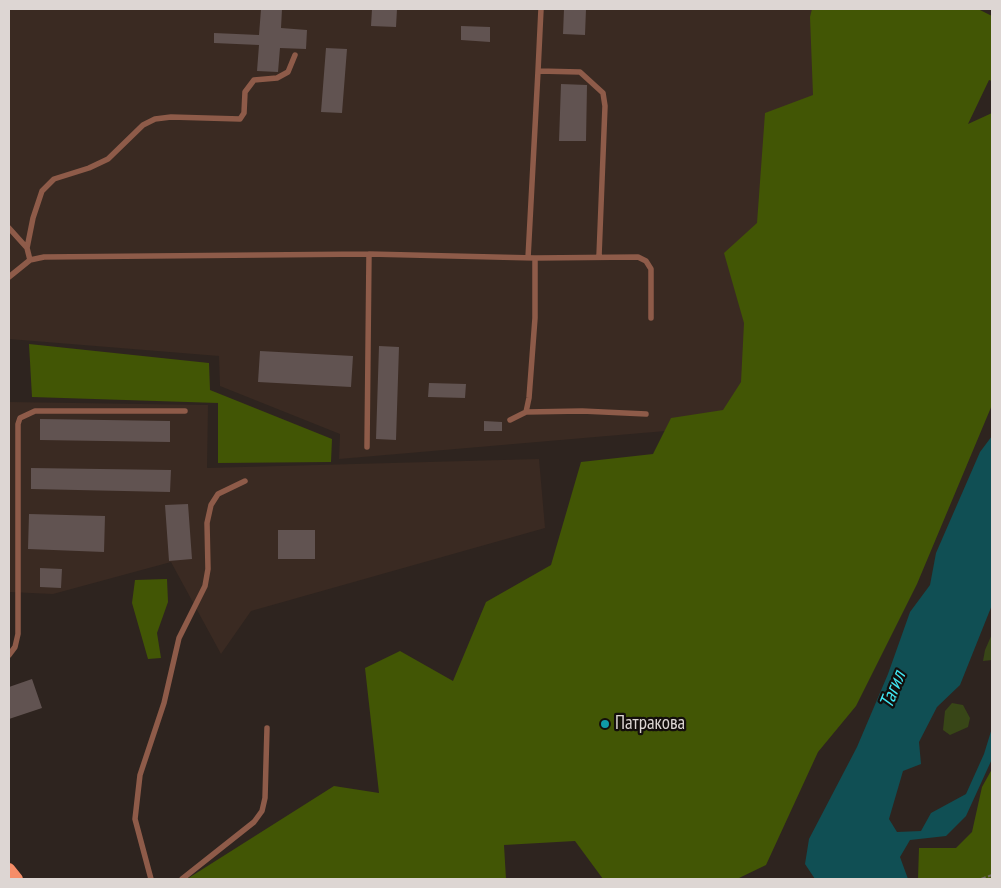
<!DOCTYPE html>
<html>
<head>
<meta charset="utf-8">
<style>
  body { margin:0 }
  #map { position:relative; width:1001px; height:888px; overflow:hidden; background:#2e241f; font-family:"PT Sans Narrow",sans-serif }
  canvas { display:block }
  .frame { position:absolute; inset:0; border:10px solid #ddd6d3; pointer-events:none }
</style>
</head>
<body>
<div id="map">
<canvas width="1001" height="888"></canvas>
<div class="frame"></div>
</div>
<script>
const c = document.querySelector('canvas').getContext('2d');
c.lineJoin = 'round';
function fillPath(path, color) {
  c.fillStyle = color;
  c.fill(path, 'evenodd');
}
function toPath(rows) {
  const path = new Path2D();
  for (const r of rows) {
    path.moveTo(r[0], r[1]);
    for (let i = 2; i < r.length; i += 2) path.lineTo(r[i], r[i + 1]);
  }
  return path;
}
function trace(path, color, width, dash) {
  c.strokeStyle = color;
  c.lineWidth = width;
  c.lineCap = dash ? 'butt' : 'round';
  c.setLineDash(dash || []);
  c.stroke(path);
}
function write(font, color, halo, rows, align = 'center') {
  c.font = font + ' "PT Sans Narrow",sans-serif';
  c.lineWidth = 4.5;
  c.setLineDash([]);
  c.textBaseline = 'middle';
  c.strokeStyle = halo;
  c.fillStyle = color;
  for (const [text, x, y, turn = 0] of rows) {
    c.save();
    c.translate(x, y);
    c.rotate((+turn || 0) * Math.PI / 180);
    c.textAlign = isNaN(turn) ? turn : align;
    if (halo) c.strokeText(text, 0, 0);
    c.fillText(text, 0, 0);
    c.restore();
  }
}
fillPath(toPath([
  [9,9,887,9,889,301,712,427,339,459,340,434,220,386,219,356,9,339],
  [9,402,208,405,207,468,539,459,545,528,251,611,221,654,171,562,53,594,9,592]
]), '#3a2a22');
fillPath(toPath([
  [992,634,992,660,983,661,985,650],
  [952,703,963,705,970,718,968,727,950,735,943,730,945,711]
]), '#384617');
fillPath(toPath([
  [812,9,978,9,992,16,992,81,989,80,968,124,992,113,992,405,917,584,856,706,818,752,766,865,737,879,603,879,575,841,504,845,506,879,187,879,334,786,379,793,365,668,400,651,453,681,486,602,551,565,581,462,653,454,671,418,723,410,741,382,744,323,724,253,757,223,765,113,813,95,810,17],
  [29,344,209,363,210,390,332,439,331,462,218,463,218,403,32,397],
  [167,579,168,602,157,633,161,658,148,659,132,603,135,580],
  [992,769,992,879,918,879,919,848,956,848,972,832,982,787]
]), '#425605');
fillPath(toPath([
  [992,436,992,605,960,685,937,707,919,742,921,764,903,771,889,819,897,832,921,831,931,813,966,794,984,754,992,728,992,759,966,816,946,836,910,840,900,857,908,879,815,879,805,864,809,839,857,747,888,674,910,612,930,585,936,553,980,452]
]), '#104f54');
fillPath(toPath([
  [261,9,282,9,281,28,307,30,306,49,280,48,278,72,257,71,259,45,214,43,214,33,259,35],
  [372,9,397,9,396,27,371,26],
  [564,9,586,9,585,35,563,34],
  [461,26,490,27,490,42,461,40],
  [326,48,347,49,342,113,321,112],
  [561,84,587,85,586,141,559,141],
  [379,346,399,347,396,440,376,439],
  [260,351,353,356,351,387,258,382],
  [429,383,466,384,465,398,428,397],
  [40,419,170,421,170,442,40,440],
  [484,421,502,422,502,431,484,431],
  [31,468,171,470,170,492,31,489],
  [188,504,192,559,169,561,165,505],
  [29,514,105,516,104,552,28,549],
  [278,530,315,530,315,559,278,559],
  [40,568,62,569,61,588,40,587],
  [32,679,42,708,9,719,9,687]
]), '#615351');
trace(toPath([
  [981,879,992,875]
]), '#746b67', 2, [5, 2.5]);
trace(toPath([
  [538,71,541,9],
  [9,228,27,248,30,260],
  [27,248,33,218,42,191,54,179,89,168,108,159,143,125,155,119,171,117,240,119,244,113,245,92,254,80,277,78,288,72,295,55],
  [528,258,538,71,580,72,603,93,605,106,599,256],
  [9,277,30,260,44,257,369,254,535,258,638,257,646,261,651,269,651,318],
  [526,412,582,411,646,414],
  [510,420,526,412,529,398,535,318,535,258],
  [367,447,369,254],
  [9,655,15,647,18,634,18,424,20,418,35,411,185,411],
  [151,879,135,819,140,775,164,703,179,638,205,586,208,569,207,523,211,505,218,494,245,481],
  [182,879,254,822,262,811,265,798,267,728]
]), '#8e5b49', 5.5);
trace(toPath([
  [9,869,17,879]
]), '#f58d68', 12);
for (const [x, y, r, color] of [
  [605,724,5,"#0f9aa8"]
]) {
  const dot = new Path2D();
  dot.arc(x, y, r, 0, 2 * Math.PI);
  c.fillStyle = color;
  c.fill(dot);
  trace(dot, '#130e0c', 2);
}
write('19px', '#ddd6d3', '#130e0c', [
  ["Патракова",615,724]
], 'left');
write('italic 20px', '#41e7f3', '#130e0c', [
  ["Тагил",893,690,-68]
]);
</script>
</body>
</html>
